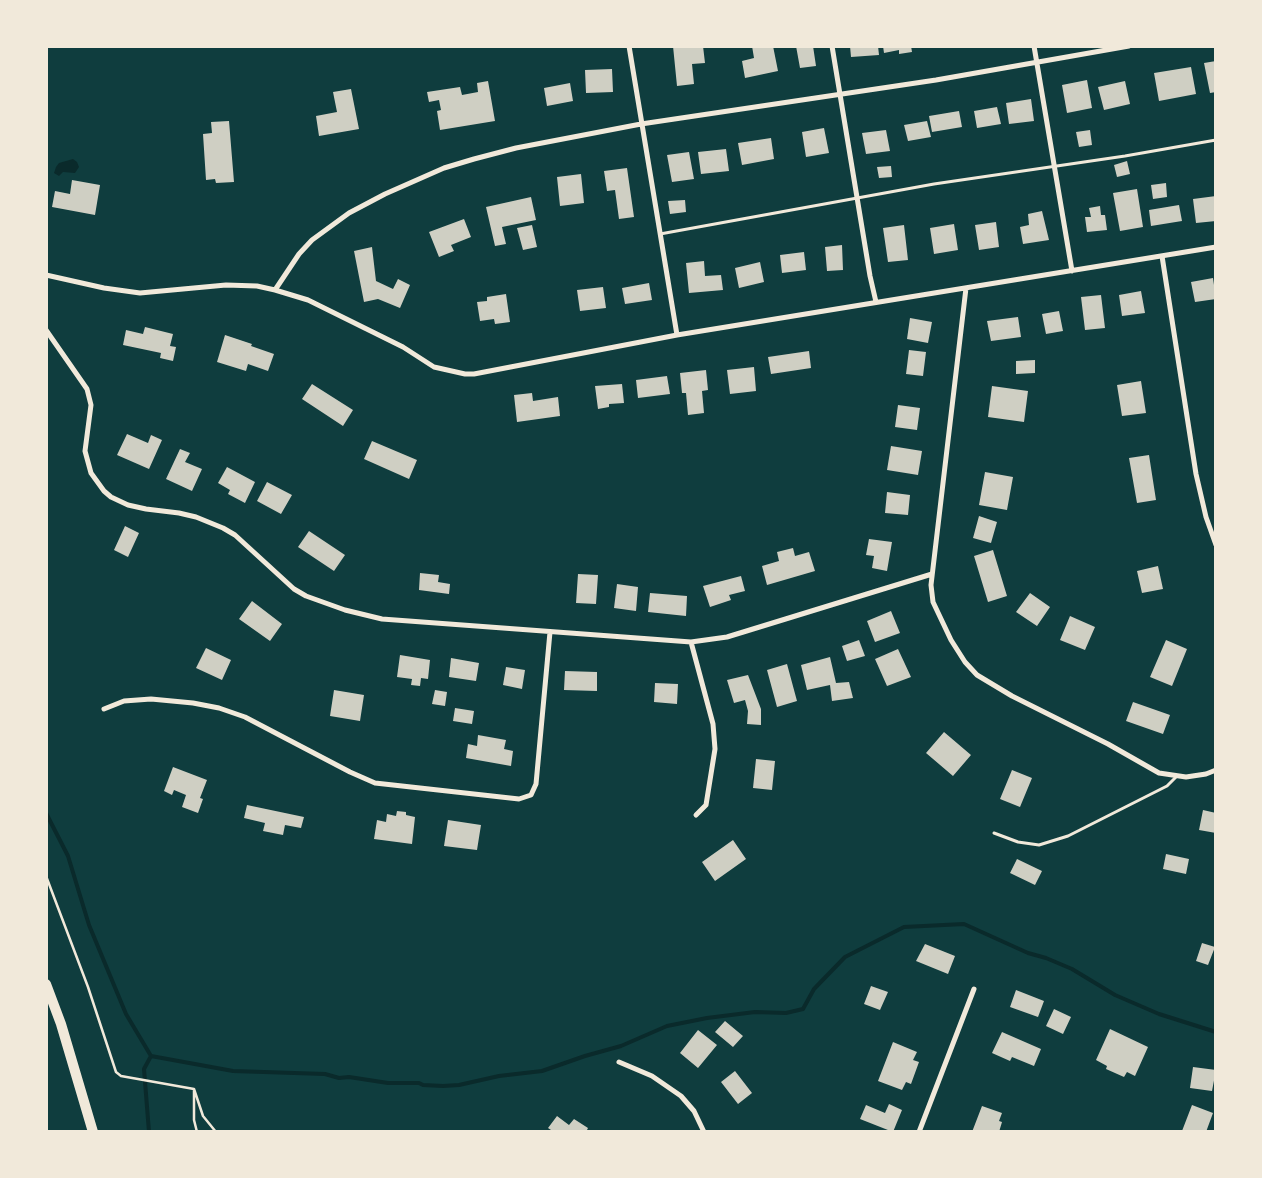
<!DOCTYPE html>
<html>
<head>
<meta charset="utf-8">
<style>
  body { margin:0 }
  #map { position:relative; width:1262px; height:1178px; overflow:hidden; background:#0f3d3e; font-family:"Fira Sans Condensed",sans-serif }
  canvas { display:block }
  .frame { position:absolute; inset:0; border:48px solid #f1e9da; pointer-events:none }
</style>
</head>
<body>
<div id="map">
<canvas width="1262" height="1178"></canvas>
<div class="frame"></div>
</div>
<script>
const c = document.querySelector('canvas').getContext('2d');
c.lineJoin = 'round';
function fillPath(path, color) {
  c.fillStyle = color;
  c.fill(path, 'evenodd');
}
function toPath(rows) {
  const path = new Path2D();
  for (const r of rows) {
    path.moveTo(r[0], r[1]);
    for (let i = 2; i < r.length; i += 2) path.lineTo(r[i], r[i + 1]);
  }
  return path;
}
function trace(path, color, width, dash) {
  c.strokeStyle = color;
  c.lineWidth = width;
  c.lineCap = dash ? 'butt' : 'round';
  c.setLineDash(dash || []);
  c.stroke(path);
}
fillPath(toPath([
  [73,159,77,162,79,167,75,173,63,172,59,176,54,173,56,167,59,163]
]), '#0a2a2b');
trace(toPath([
  [46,813,68,856,89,925,126,1014,151,1056],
  [151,1056,233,1071,325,1074,339,1078,349,1077,388,1083,419,1083,423,1085,443,1086,459,1085,499,1076,542,1071,585,1056,621,1046,667,1026,707,1018,755,1012,786,1013,803,1009,814,989,845,957,904,927,964,924,1028,953,1046,958,1072,969,1115,995,1159,1014,1216,1032],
  [149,1132,144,1069,151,1056]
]), '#0a2a2b', 4);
fillPath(toPath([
  [673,46,703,46,705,63,692,64,694,84,677,86],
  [752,46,773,46,778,71,745,78,742,61,754,58],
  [796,46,813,46,816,66,800,68],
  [850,46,878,46,879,55,851,57],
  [883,46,911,46,912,52,899,54,899,50,884,53],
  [1216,61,1216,92,1210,93,1204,63],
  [1191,67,1196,94,1159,101,1154,73],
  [612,69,613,92,586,93,585,70],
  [1087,80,1092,108,1067,113,1062,85],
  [488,81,495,121,440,130,437,111,441,110,439,100,429,102,427,92,460,87,462,95,478,92,477,83],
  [1125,81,1130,104,1104,110,1098,87],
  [570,83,573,101,547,106,544,88],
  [351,89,359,129,319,136,316,116,337,112,333,92],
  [1031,99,1034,121,1009,124,1006,103],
  [997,107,1001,124,977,128,974,111],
  [959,111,962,127,932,132,929,116],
  [229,121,234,182,216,183,215,179,206,180,203,134,212,133,211,122],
  [927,121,931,137,908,141,904,125],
  [824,128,829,153,806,157,802,132],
  [886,130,890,151,866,154,862,133],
  [1090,130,1092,145,1079,147,1076,132],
  [771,138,774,159,742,165,738,143],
  [726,149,729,171,701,174,698,152],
  [689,152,694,179,672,182,667,155],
  [1127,161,1130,174,1117,177,1114,165],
  [891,166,892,177,879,178,877,167],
  [627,168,634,217,619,219,615,190,607,191,604,171],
  [581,174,584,203,560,206,557,177],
  [72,180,100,185,95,215,52,207,55,191,70,194],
  [1166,183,1167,197,1153,199,1151,185],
  [1137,189,1143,227,1120,231,1113,193],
  [1216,196,1216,221,1196,223,1193,199],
  [531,197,536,220,502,227,506,244,495,246,486,207],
  [685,200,686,212,670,214,668,201],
  [1179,205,1182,221,1151,226,1149,210],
  [1100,206,1101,215,1105,215,1107,230,1087,232,1085,217,1091,217,1089,208],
  [1042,211,1049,240,1023,244,1020,227,1029,225,1028,214],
  [464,219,471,237,451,245,454,251,439,257,429,232],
  [996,222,999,247,979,250,975,225],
  [954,224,958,250,934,254,930,228],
  [532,225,537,247,523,250,517,228],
  [904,225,908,260,888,262,883,228],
  [842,245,843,270,827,271,825,247],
  [372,247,376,281,393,289,398,279,410,285,400,308,378,299,364,302,354,251],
  [804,252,806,270,782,273,780,255],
  [704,261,705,276,721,275,723,290,689,293,686,263],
  [760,262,764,282,739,288,735,268],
  [1213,278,1216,299,1195,302,1191,282],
  [649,283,652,300,625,304,622,288],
  [603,287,606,308,580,311,577,290],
  [1141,291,1145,313,1122,316,1119,295],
  [506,294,510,322,495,324,494,319,480,321,477,302,487,301,487,297],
  [1101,295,1105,328,1085,330,1081,297],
  [1059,311,1063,331,1046,334,1042,314],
  [1018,317,1021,337,991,341,987,321],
  [910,318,932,322,928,343,907,339],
  [145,327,173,334,170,346,176,347,173,361,160,358,161,353,123,345,126,330,143,334],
  [225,335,252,344,251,346,274,354,268,371,248,364,246,371,217,362],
  [909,350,926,352,923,376,906,374],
  [809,351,811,368,771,374,768,357],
  [1035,360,1035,373,1016,374,1016,361],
  [754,367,756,391,730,394,727,370],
  [706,370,708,390,702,391,704,413,688,415,686,393,682,393,680,373],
  [667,376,670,394,638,398,636,380],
  [1141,381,1146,413,1122,416,1117,385],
  [312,384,353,410,343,426,302,399],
  [622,384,624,403,609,404,609,407,598,409,595,386],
  [992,386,1028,391,1024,422,988,417],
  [532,393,533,401,558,397,560,416,517,422,514,395],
  [898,405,920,408,917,430,895,427],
  [127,434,148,443,151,435,162,440,149,469,117,455],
  [372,441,417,460,409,479,364,459],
  [891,446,922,451,918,475,887,470],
  [180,449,190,453,185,462,202,469,192,491,166,479],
  [1149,455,1156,500,1137,503,1129,458],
  [227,467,255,482,245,503,228,494,230,490,218,483],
  [985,472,1013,477,1007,510,979,505],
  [267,482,292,495,281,514,257,501],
  [887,492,910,495,908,515,885,513],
  [979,516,997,522,991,543,973,538],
  [125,526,139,533,128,557,114,550],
  [309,531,345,555,334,571,298,547],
  [869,539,892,542,887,571,872,568,874,556,866,555],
  [793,548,795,556,809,552,815,571,767,585,762,566,779,561,777,552],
  [993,550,1007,596,988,602,974,556],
  [1158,566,1163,589,1142,593,1137,571],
  [420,573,439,575,438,582,450,584,449,594,419,590],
  [578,574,598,575,596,604,576,603],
  [741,576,745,591,729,595,731,600,710,607,703,586],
  [617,584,638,587,636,611,614,608],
  [650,593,687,596,686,616,648,612],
  [1030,593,1050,607,1037,626,1016,612],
  [252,601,282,624,270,641,239,619],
  [891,611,900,633,875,642,867,621],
  [1070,616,1095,627,1085,650,1060,640],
  [859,640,865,656,847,661,842,646],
  [1166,640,1187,649,1172,686,1150,677],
  [206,648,231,660,222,680,196,668],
  [898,649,911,677,887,686,875,659],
  [400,655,430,660,428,679,421,678,420,686,411,685,412,679,397,677],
  [830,657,836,683,849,682,853,698,832,701,830,685,807,690,801,665],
  [451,658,479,663,476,681,449,677],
  [787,664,797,701,777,707,767,670],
  [506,667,525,670,522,689,503,685],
  [565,671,597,672,597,691,564,690],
  [748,675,761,709,761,725,747,724,748,711,745,700,734,703,727,680],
  [655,683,678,684,677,704,654,702],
  [334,690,364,695,360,721,330,716],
  [435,690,447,692,445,706,432,704],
  [1133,702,1170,715,1163,734,1126,721],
  [455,708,474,711,472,724,453,721],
  [944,732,971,755,953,776,926,753],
  [478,735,506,740,504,749,513,751,511,766,466,758,468,744,477,746],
  [756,759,775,761,772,790,753,788],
  [173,767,207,780,200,798,203,799,198,813,182,807,186,795,174,790,172,795,164,791],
  [1012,770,1032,778,1020,807,1000,799],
  [247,805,304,817,301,828,285,825,283,835,263,831,265,823,244,818],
  [1203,810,1216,813,1216,833,1199,830],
  [397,811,406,812,406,815,415,817,412,844,374,839,377,820,386,822,387,814,396,816],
  [448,820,481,825,477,850,444,846],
  [733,840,746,859,715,881,702,862],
  [1166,854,1189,859,1186,874,1163,869],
  [1017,859,1042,871,1035,885,1010,873],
  [1202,943,1215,947,1208,965,1196,961],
  [925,944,955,956,948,974,916,961],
  [871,986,888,992,880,1010,864,1004],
  [1016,990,1044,1001,1038,1017,1010,1007],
  [1054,1009,1071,1017,1063,1034,1046,1026],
  [725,1021,743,1036,733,1047,715,1032],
  [1110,1029,1148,1047,1135,1076,1127,1072,1124,1077,1106,1069,1107,1066,1096,1060],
  [698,1030,717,1045,698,1068,680,1053],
  [1002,1032,1041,1049,1034,1066,1012,1057,1010,1061,992,1053],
  [893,1042,917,1052,913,1060,919,1062,911,1084,906,1082,902,1090,878,1081],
  [1193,1067,1216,1070,1212,1091,1190,1088],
  [735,1071,752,1093,738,1104,721,1082],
  [889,1104,902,1110,893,1132,860,1119,866,1105,885,1113],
  [1192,1105,1213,1113,1206,1132,1182,1131],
  [982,1106,1002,1113,999,1121,1002,1122,999,1132,972,1132],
  [557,1116,569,1125,574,1119,588,1128,586,1132,554,1132,548,1128]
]), '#cfcfc3');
trace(toPath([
  [46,876,88,987,116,1072,121,1076,194,1089],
  [197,1132,194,1120,194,1089,203,1116,216,1132]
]), '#f1e9da', 2.5);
trace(toPath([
  [660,234,934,184,1125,156,1216,140],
  [994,833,1018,842,1039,845,1068,836,1167,786,1177,776]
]), '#f1e9da', 3);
trace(toPath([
  [629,46,677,335],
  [832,46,870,276,876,302],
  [1034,46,1072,271],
  [1162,256,1196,474,1206,517,1216,545],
  [46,275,104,288,140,293,226,285,257,286,275,290,308,300,403,347,434,367,465,374,474,374,677,335,1216,247],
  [966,288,931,585,933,602,951,640,965,662,977,675,1012,696,1108,744,1159,773,1186,777,1206,774,1216,770],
  [275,290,299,254,312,240,349,213,385,194,444,168,474,159,516,148,641,124,936,80,1129,46],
  [46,330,87,389,91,405,85,451,91,473,104,491,111,497,128,505,146,509,179,513,196,517,223,528,235,535,294,589,306,596,345,610,382,619,691,642,727,637,932,574],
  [691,642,713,724,715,749,706,805,696,815],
  [104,709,124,701,151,699,193,703,219,708,245,717,350,772,375,783,519,799,531,795,536,784,550,632],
  [619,1062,652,1076,681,1096,694,1111,704,1132],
  [919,1132,974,989]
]), '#f1e9da', 5);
trace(toPath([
  [46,984,61,1024,93,1132]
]), '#f1e9da', 10);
</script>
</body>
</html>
